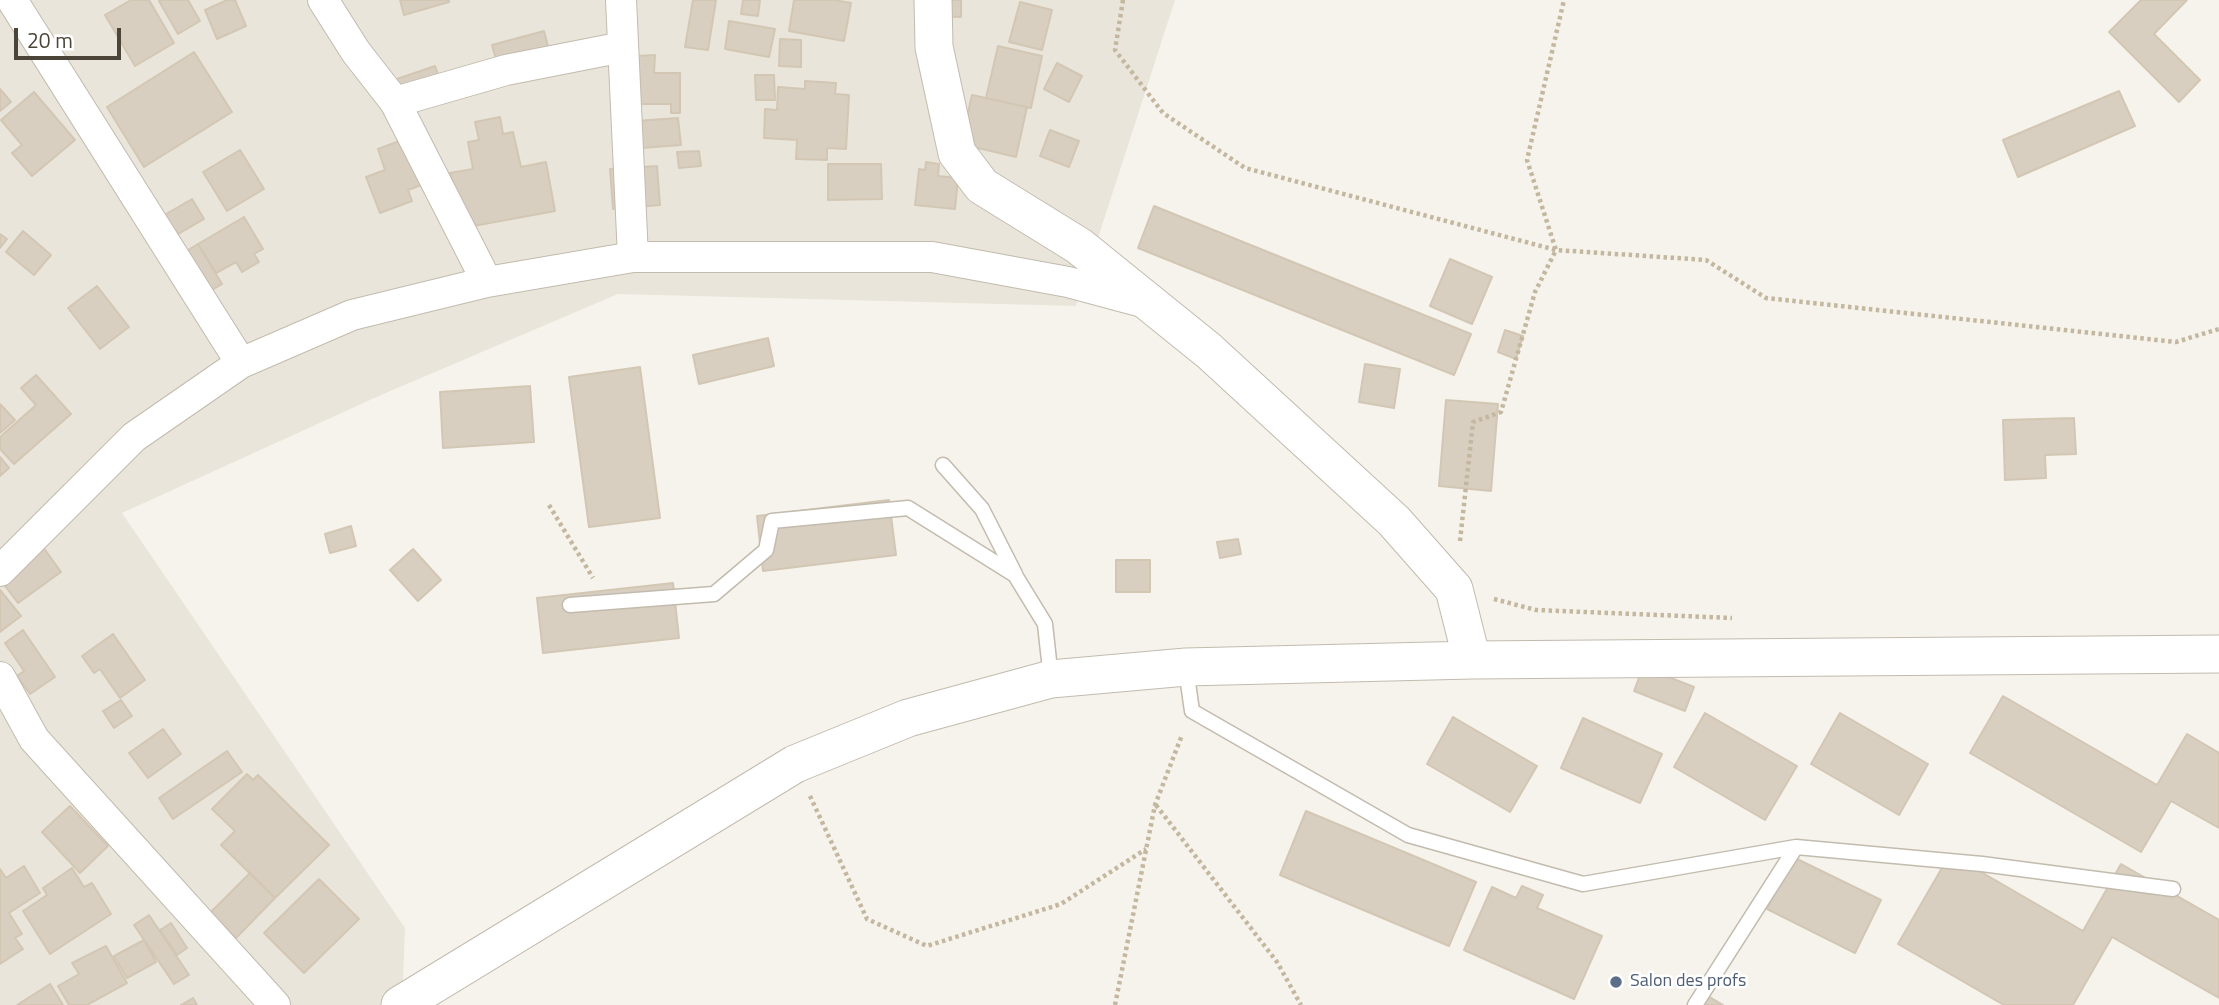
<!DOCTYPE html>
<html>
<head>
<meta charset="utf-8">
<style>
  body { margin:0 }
  #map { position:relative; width:2219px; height:1005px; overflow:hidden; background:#f6f3ec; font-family:"Titillium Web",sans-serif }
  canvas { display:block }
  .scale { position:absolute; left:14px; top:28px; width:107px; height:32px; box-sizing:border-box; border:4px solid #4b4439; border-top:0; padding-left:9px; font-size:21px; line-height:24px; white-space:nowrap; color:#4b4439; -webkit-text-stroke:5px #fff; paint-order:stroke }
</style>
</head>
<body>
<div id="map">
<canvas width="2219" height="1005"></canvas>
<div class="scale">20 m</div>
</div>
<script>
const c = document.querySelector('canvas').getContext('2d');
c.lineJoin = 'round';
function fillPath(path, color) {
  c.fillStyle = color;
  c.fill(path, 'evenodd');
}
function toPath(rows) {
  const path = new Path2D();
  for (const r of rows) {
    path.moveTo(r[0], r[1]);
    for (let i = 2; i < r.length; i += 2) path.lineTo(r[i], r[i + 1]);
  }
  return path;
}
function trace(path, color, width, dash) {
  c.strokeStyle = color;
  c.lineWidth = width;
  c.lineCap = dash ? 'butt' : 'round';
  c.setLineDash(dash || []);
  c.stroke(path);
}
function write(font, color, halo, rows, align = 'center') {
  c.font = font + ' "Titillium Web",sans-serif';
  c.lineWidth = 5;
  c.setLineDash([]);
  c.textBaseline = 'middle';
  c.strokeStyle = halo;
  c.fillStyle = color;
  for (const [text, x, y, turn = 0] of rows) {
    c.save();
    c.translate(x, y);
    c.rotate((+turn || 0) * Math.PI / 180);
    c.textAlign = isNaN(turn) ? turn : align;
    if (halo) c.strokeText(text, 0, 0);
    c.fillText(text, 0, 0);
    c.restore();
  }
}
fillPath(toPath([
  [0,0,1175,0,1076,306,618,294,381,395,122,513,405,928,402,1005,0,1005]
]), '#eae5da');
const building = toPath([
  [131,0,149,0,174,43,135,66,105,15,131,0],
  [161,0,188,0,200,21,178,34,159,1,161,0],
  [227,0,235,0,246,26,217,39,205,10,227,0],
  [400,0,449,0,449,2,404,15,400,0],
  [693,0,716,0,708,50,685,47,693,0],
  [743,0,760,0,758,16,741,14,743,0],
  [794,0,834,0,851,3,844,41,789,31,794,0],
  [925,0,961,0,961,17,924,16,925,0],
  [2141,0,2187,0,2154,34,2200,80,2179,102,2109,32,2141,0],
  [1020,2,1052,10,1042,50,1009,42,1020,2],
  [729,21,775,29,769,57,725,49,729,21],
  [544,31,552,62,501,77,492,45,544,31],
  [780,39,801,40,801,67,779,66,780,39],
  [998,46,1042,56,1031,108,986,98,998,46],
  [194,52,232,112,144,167,107,107,194,52],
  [655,55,654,73,680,73,680,113,671,113,671,104,637,104,637,56,655,55],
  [1057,63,1082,76,1069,102,1044,89,1057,63],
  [435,66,443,88,399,103,391,81,435,66],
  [755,75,774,75,775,100,756,100,755,75],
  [805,81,836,83,835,94,849,95,846,149,827,148,827,160,796,159,797,140,764,138,765,109,777,110,778,87,805,89,805,81],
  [0,89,11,102,0,111,0,89],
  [2119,91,2135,126,2018,177,2003,140,2119,91],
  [34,92,75,140,32,176,12,153,22,145,1,120,34,92],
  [972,95,1027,107,1016,157,961,144,972,95],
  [500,117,503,134,513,132,521,167,546,162,555,211,468,227,456,207,450,173,473,169,468,142,479,140,475,122,500,117],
  [678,118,681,145,615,150,635,121,678,118],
  [1050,130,1079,141,1069,167,1040,156,1050,130],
  [413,136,429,182,408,190,412,201,380,213,366,177,385,170,378,149,413,136],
  [240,150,264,189,227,211,203,172,240,150],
  [699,151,701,166,679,168,677,152,699,151],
  [926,162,939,164,938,176,958,178,955,209,915,205,919,169,925,170,926,162],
  [828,164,881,164,882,199,828,200,828,164],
  [657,166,660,205,613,209,610,169,657,166],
  [192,199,204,219,168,240,156,220,192,199],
  [1154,206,1471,334,1454,375,1138,248,1154,206],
  [244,217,263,249,254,254,259,262,242,272,236,262,216,273,198,244,244,217],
  [23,231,51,255,34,275,6,252,23,231],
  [0,234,7,239,0,248,0,234],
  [198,244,222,284,200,297,177,257,198,244],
  [1450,259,1492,277,1472,324,1430,306,1450,259],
  [97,286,129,327,100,349,68,308,97,286],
  [1505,330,1523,336,1516,359,1498,352,1505,330],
  [768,338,774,366,699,384,693,355,768,338],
  [1365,364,1400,369,1394,408,1359,402,1365,364],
  [640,367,660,518,589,527,569,377,640,367],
  [36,375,71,414,14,464,0,449,0,437,36,405,21,388,36,375],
  [530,386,534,442,443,448,440,392,530,386],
  [1446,400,1498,404,1491,491,1439,486,1446,400],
  [0,404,15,420,0,433,0,404],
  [2074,418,2076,454,2045,455,2046,478,2005,480,2003,420,2074,418],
  [0,457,9,468,0,476,0,457],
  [889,500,896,555,763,571,757,516,889,500],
  [351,526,356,546,330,553,325,534,351,526],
  [1238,539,1241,554,1220,558,1217,542,1238,539],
  [38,540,61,572,18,603,0,579,38,540],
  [413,549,441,580,418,601,390,570,413,549],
  [1116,560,1150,560,1150,592,1116,592,1116,560],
  [673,583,679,638,543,653,537,598,673,583],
  [0,590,21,616,0,632,0,590],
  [23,630,55,677,30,694,17,676,24,671,5,643,23,630],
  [113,634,145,680,120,698,100,669,94,673,82,656,113,634],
  [1643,667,1694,687,1685,711,1634,691,1643,667],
  [2003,696,2157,785,2187,734,2219,753,2219,828,2171,801,2141,852,1970,753,2003,696],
  [121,700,132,716,114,728,103,711,121,700],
  [1705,713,1797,766,1765,820,1674,767,1705,713],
  [1840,713,1928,764,1899,815,1811,764,1840,713],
  [1453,717,1537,766,1510,812,1427,764,1453,717],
  [1583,718,1662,754,1640,803,1561,768,1583,718],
  [163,729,181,754,148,778,129,753,163,729],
  [227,751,242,772,173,819,159,798,227,751],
  [247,774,253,780,258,775,329,845,275,898,221,845,235,831,212,809,247,774],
  [70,806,108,846,80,873,42,832,70,806],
  [1306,811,1476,882,1449,946,1280,875,1306,811],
  [1950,854,2083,931,2121,864,2219,920,2219,998,2112,937,2073,1005,2004,1005,1898,944,1950,854],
  [1793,857,1881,900,1855,953,1767,909,1793,857],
  [24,866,40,893,9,913,22,934,15,938,23,949,0,964,0,869,6,878,24,866],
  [72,868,84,887,92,883,111,914,50,954,23,911,47,895,43,888,72,868],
  [250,873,275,898,236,938,210,913,250,873],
  [319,879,359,919,304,973,264,933,319,879],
  [1522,886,1543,895,1537,908,1602,936,1574,999,1464,950,1492,887,1516,898,1522,886],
  [149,915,189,975,174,984,134,925,149,915],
  [171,923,187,948,177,955,160,930,171,923],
  [144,940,156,962,127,978,114,956,144,940],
  [106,946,127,983,87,1005,69,1005,58,986,79,974,72,963,106,946],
  [50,984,63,1005,17,1005,50,984],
  [1708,996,1723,1005,1704,1005,1708,996],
  [193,998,197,1005,181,1005,193,998]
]);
fillPath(building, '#d8cfc1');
trace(building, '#d3c7b4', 2);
const service = toPath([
  [943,465,982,509,1015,574],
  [570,605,714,594,766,550,772,521,908,508,1015,575,1045,624,1051,679],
  [1186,669,1192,711,1408,835,1583,884,1796,847,1982,864,2173,889],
  [1695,1005,1796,847]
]);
const minor = toPath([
  [12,0,241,363],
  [323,0,356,52,395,102,487,282],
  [621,0,633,257],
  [395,102,506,70,623,47],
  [0,571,134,437,241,363,352,315,487,282,633,257,932,257,1068,282,1146,303],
  [0,677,34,739,275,1005]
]);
const tertiary = toPath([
  [933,0,934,47,957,153,982,186,1079,246,1209,351,1394,521,1454,589,1472,660],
  [400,1005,795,764,908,718,1051,679,1186,667,1472,660,2219,654]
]);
trace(service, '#c2bbae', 17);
trace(minor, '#c2bbae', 32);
trace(tertiary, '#c2bbae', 39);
trace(toPath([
  [1123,0,1115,50,1163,113,1245,168,1556,250,1706,260,1766,298,2176,342,2219,329],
  [549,505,593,578],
  [1460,541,1473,422,1501,412,1535,292,1556,250,1527,160,1564,0],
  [1494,599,1536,610,1732,618],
  [810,796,867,919,927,946,1061,904,1146,849],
  [1156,805,1277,962,1301,1005],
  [1115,1005,1155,805,1182,735]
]), '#c4b79f', 4.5, [3.5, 3.5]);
trace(service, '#fff', 14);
trace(minor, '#fff', 30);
trace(tertiary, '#fff', 37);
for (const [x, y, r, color] of [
  [1616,982,7,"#5c6f8a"]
]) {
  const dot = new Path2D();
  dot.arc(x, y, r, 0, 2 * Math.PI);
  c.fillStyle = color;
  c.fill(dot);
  trace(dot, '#fff', 2.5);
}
write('18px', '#4e5e75', '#fff', [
  ["Salon des profs",1630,982]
], 'left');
</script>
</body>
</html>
